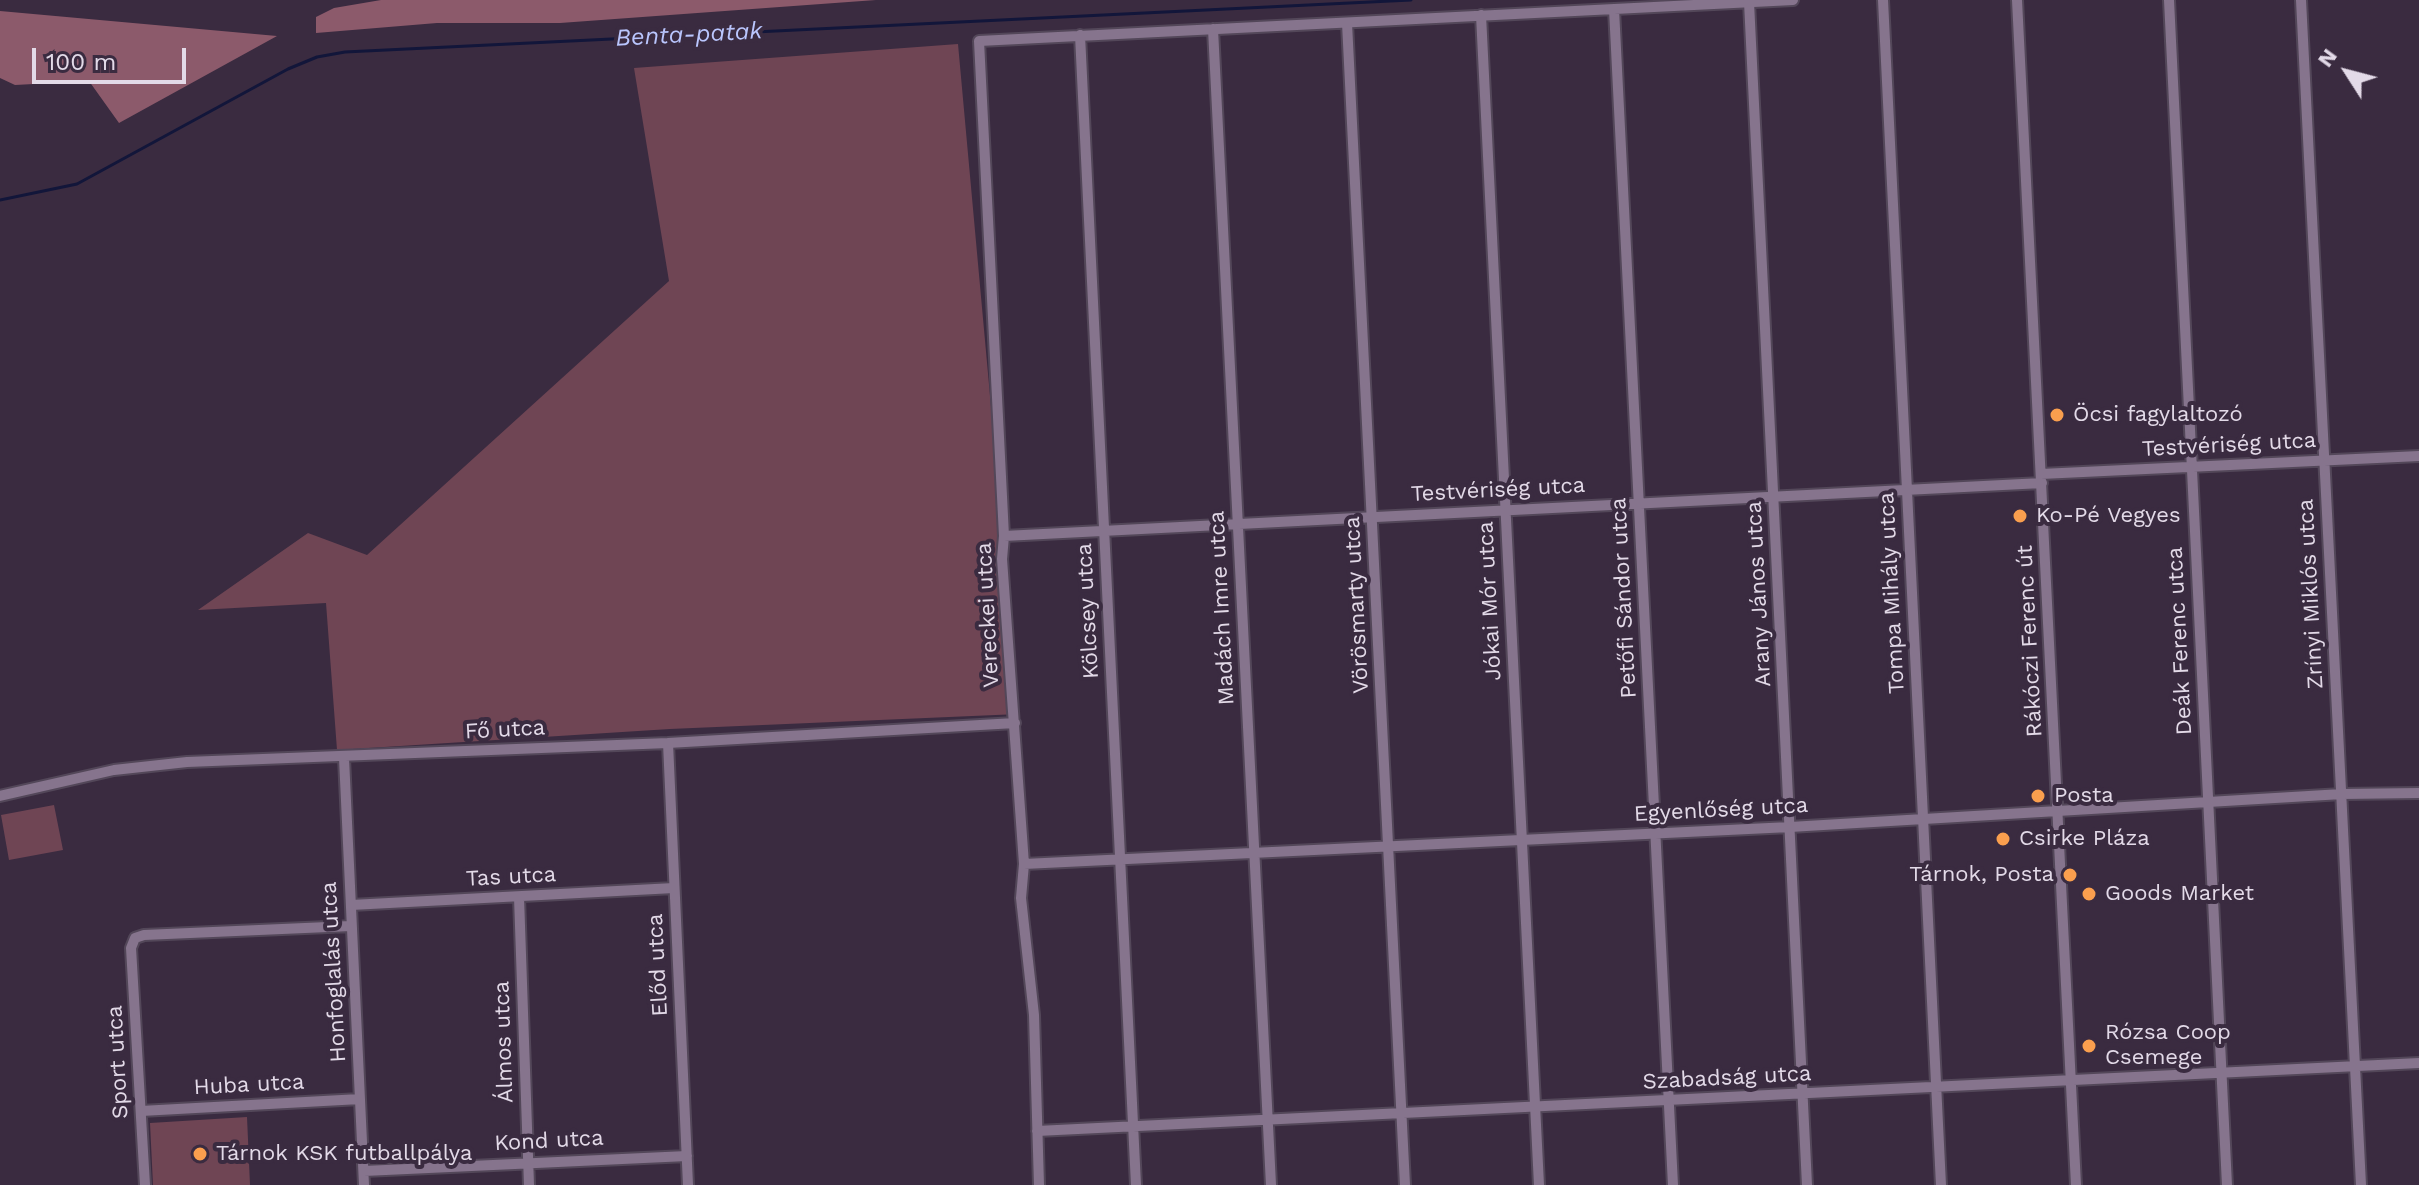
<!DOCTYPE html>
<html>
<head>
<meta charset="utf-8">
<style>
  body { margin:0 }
  #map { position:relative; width:2419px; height:1185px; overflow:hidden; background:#3a2b40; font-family:"Work Sans",sans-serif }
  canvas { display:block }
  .north { position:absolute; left:2307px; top:32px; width:80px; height:80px; -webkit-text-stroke:6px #3a2b40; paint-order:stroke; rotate:306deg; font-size:22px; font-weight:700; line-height:32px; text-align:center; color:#e3dae8 }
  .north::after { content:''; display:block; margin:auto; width:28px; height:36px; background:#e3dae8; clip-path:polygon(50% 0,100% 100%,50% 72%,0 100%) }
  .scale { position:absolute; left:32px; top:48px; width:154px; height:36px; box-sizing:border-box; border:4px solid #e3dae8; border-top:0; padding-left:10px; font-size:24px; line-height:28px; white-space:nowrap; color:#e3dae8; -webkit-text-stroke:6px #3a2b40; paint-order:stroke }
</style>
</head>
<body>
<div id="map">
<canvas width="2419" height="1185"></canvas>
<div class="north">N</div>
<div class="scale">100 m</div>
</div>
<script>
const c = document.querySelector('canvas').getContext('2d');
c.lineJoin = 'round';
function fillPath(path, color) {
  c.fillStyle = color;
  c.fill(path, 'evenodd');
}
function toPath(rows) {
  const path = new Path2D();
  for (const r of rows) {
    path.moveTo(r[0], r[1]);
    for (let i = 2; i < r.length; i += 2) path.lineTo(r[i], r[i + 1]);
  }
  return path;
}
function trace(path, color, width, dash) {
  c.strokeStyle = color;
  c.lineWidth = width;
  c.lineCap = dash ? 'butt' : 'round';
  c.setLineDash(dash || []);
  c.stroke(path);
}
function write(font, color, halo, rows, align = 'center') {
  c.font = font + ' "Work Sans",sans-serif';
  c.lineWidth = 8;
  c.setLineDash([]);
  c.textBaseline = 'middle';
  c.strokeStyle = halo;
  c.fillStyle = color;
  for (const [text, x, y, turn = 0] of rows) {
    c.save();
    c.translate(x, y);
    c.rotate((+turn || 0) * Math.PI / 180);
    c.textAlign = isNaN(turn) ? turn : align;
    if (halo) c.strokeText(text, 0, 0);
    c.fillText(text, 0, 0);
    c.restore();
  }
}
fillPath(toPath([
  [958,44,1019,714,670,729,337,750,326,603,198,610,308,533,367,555,669,281,634,68],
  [54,805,63,850,9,860,1,815],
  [247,1117,250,1185,153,1185,150,1123]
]), '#6f4554');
fillPath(toPath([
  [381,0,876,0,560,23,437,23,316,33,316,17,334,8],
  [0,11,277,36,119,123,89,81,15,85,0,78]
]), '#8c5a6b');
trace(toPath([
  [0,200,77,184,288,69,317,57,345,52,1411,0]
]), '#12163a', 3);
const minor = toPath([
  [1883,0,1941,1185],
  [2017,0,2076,1185],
  [2169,0,2227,1185],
  [2301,0,2361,1185],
  [1749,2,1807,1185],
  [1614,9,1673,1185],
  [1481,15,1539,1185],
  [1347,23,1405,1185],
  [1213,29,1271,1185],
  [1080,35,1136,1185],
  [2041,474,2419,456],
  [1004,536,2042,483],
  [668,743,688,1185],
  [344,758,364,1185],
  [0,796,114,770,187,762,668,743,1015,723],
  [1024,864,1790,827,2342,794,2419,793],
  [519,897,529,1185],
  [351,905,674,888],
  [141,1111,360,1099],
  [1037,1131,2419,1063],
  [364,1171,687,1156],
  [145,1185,131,948,135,938,144,935,351,926],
  [1039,1185,1034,1015,1021,898,1024,864,1002,559,1004,536,979,41,1793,0]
]);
trace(minor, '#534759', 14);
trace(minor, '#86748d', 10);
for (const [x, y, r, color] of [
  [2057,415,8,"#fa9f4e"],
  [2020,516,8,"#fa9f4e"],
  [2038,796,8,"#fa9f4e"],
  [2003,839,8,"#fa9f4e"],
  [2070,875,8,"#fa9f4e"],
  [2089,894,8,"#fa9f4e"],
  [2089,1046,8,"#fa9f4e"],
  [200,1154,8,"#fa9f4e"]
]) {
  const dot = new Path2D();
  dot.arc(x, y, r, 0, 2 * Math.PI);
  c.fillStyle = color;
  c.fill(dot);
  trace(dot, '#3a2b40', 3);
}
write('22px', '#e3dae8', '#3a2b40', [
  ["Öcsi fagylaltozó",2073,415],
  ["Ko-Pé Vegyes",2036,516],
  ["Posta",2054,796],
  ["Csirke Pláza",2019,839],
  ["Tárnok, Posta",2054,875,"right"],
  ["Goods Market",2105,894],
  ["Rózsa Coop",2105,1033],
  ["Csemege",2105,1058],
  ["Tárnok KSK futballpálya",216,1154]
], 'left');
write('22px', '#e3dae8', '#3a2b40', [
  ["Testvériség utca",2229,445,-3],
  ["Testvériség utca",1498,490,-3],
  ["Tompa Mihály utca",1892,593,-93],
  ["Arany János utca",1759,594,-93],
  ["Zrínyi Miklós utca",2311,594,-93],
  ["Petőfi Sándor utca",1624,598,-93],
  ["Jókai Mór utca",1490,601,-93],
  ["Vörösmarty utca",1357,605,-93],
  ["Madách Imre utca",1222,608,-93],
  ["Kölcsey utca",1088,611,-93],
  ["Vereckei utca",988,615,-93],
  ["Rákóczi Ferenc út",2030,641,-93],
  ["Deák Ferenc utca",2180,641,-93],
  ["Fő utca",505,730,-3],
  ["Egyenlőség utca",1721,810,-3],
  ["Tas utca",511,877,-3],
  ["Előd utca",658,965,-93],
  ["Honfoglalás utca",334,972,-93],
  ["Álmos utca",504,1042,-92],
  ["Sport utca",118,1062,-93],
  ["Szabadság utca",1727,1078,-3],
  ["Huba utca",249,1085,-3],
  ["Kond utca",549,1141,-3]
]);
write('italic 24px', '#bac6fe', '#3a2b40', [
  ["Benta-patak",689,35,-3]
]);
</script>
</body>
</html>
